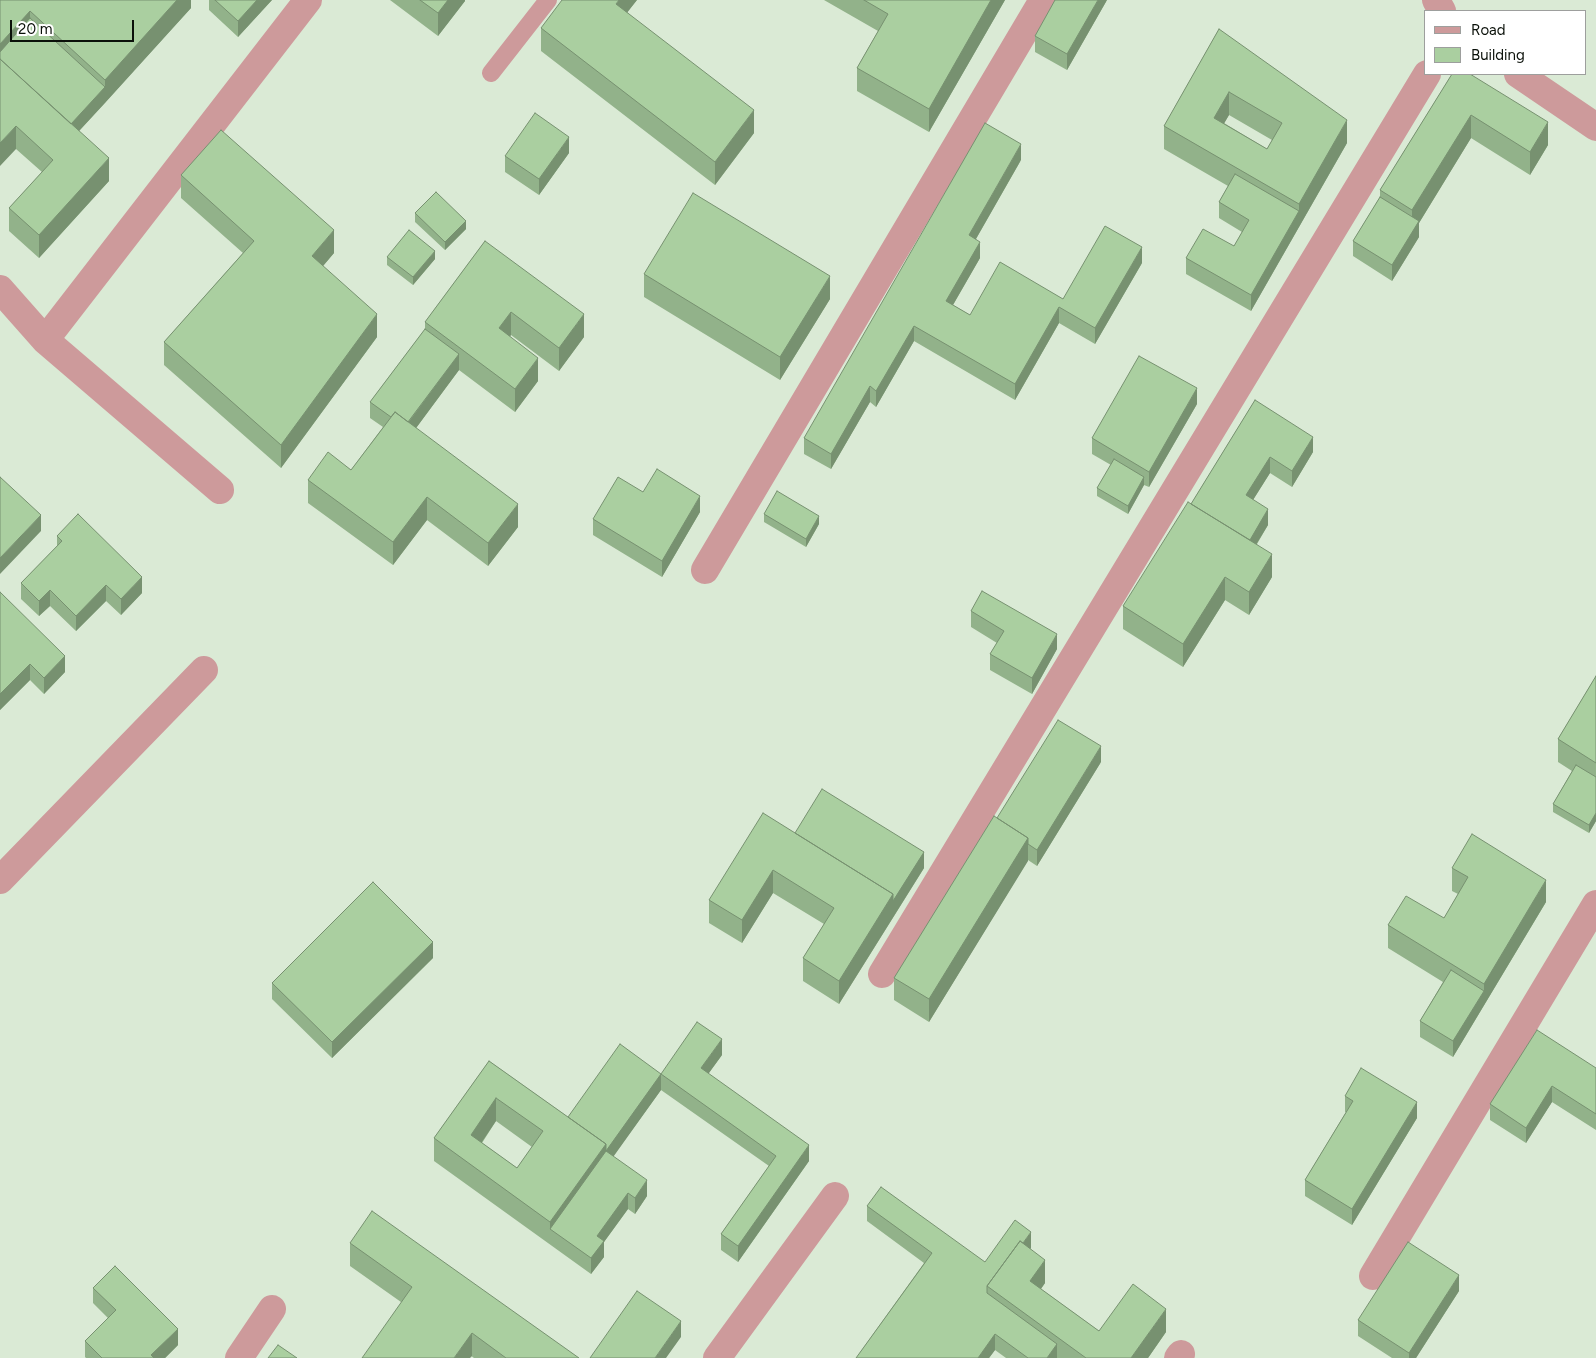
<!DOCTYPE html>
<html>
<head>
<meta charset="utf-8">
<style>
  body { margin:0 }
  #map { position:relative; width:1596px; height:1358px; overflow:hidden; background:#daead5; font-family:Figtree,sans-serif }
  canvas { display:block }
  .legend { position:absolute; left:1424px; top:10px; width:162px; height:65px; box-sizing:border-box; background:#fff; border:1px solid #9d9f9d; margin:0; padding:6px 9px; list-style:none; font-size:15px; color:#0a1009 }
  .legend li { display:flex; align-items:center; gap:10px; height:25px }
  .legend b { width:25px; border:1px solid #9d9f9d }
  .scale { position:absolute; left:10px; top:20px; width:124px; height:22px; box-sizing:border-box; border:2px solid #0a1009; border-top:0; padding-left:6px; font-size:15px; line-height:18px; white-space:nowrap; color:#0a1009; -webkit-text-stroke:4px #fff; paint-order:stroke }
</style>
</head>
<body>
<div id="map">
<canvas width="1596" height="1358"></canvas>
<ul class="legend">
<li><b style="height:6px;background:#cd9a9b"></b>Road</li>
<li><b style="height:14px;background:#aacfa0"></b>Building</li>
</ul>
<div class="scale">20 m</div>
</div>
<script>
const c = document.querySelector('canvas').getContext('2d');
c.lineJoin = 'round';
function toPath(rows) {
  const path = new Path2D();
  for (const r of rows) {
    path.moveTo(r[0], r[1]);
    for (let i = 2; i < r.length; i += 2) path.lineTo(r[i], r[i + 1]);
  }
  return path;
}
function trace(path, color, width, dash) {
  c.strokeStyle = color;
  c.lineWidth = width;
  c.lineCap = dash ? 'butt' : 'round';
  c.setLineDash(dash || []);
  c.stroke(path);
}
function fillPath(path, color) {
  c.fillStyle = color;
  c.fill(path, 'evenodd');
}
trace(toPath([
  [491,73,548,0]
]), '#cd9a9b', 18);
trace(toPath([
  [1436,0,1442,11],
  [1518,74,1596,127],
  [0,289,45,340,220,490],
  [45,340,308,0],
  [705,570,1043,0],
  [0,880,204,670],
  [882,974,1427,74],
  [1373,1276,1596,904],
  [239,1358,272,1309],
  [717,1358,835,1196],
  [1178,1358,1181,1354]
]), '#cd9a9b', 28);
fillPath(toPath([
  [0,0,191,0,191,8,79,131,109,181,39,258,9,231,9,208,42,172,16,149],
  [209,0,272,0,238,37,209,10],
  [390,0,465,0,465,1,438,36],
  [637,0,627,12,754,133,715,185,541,51,541,28],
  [824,0,1005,0,929,132,857,91,857,68,878,31],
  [1107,0,1067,70,1035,52,1035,36],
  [1219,29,1347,143,1251,311,1186,274,1186,258,1234,246,1242,232,1219,218,1219,202,1228,186,1164,149,1164,126],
  [1229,115,1272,140,1267,149,1224,123],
  [1452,74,1548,145,1530,175,1471,138,1419,223,1419,237,1392,281,1353,256,1353,241,1380,197,1380,190],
  [569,153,539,195,505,172,505,156],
  [1021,160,976,239,980,258,953,305,970,315,1063,299,1142,263,1095,344,1059,323,1015,400,914,341,876,407,870,402,831,469,804,454,804,438],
  [181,175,334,253,323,266,377,337,281,468,164,365,164,342,243,253,181,198],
  [415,213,466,229,445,250,415,222],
  [485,241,584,337,559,371,511,335,510,336,538,381,515,412,459,370,416,428,518,527,488,566,427,520,393,565,308,503,308,480,351,470,383,427,370,418,370,402,425,329,425,322],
  [387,257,435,259,413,285,387,265],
  [644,274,830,299,780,380,644,297],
  [1255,400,1313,452,1292,487,1270,473,1253,500,1268,525,1257,544,1272,577,1249,615,1225,600,1183,667,1123,629,1123,606,1191,504],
  [1197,404,1149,487,1144,485,1128,514,1097,496,1097,488,1111,465,1092,454,1092,438],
  [643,492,700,512,662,577,593,535,593,519],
  [764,514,819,524,806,547,764,522],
  [57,536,142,593,121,615,106,601,76,631,50,606,39,616,21,599,21,583,57,546],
  [0,592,65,672,44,694,30,680,0,710],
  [971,611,1057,649,1032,694,990,670,990,654,997,643,971,627],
  [1596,676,1596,821,1589,833,1553,812,1553,804,1572,771,1558,762,1558,739],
  [1101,762,1037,866,1028,860,929,1022,894,1000,894,978],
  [795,833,924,868,839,1004,803,981,803,958,824,924,773,893,742,943,709,923,709,900],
  [1452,868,1546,902,1453,1057,1420,1037,1420,1021,1443,982,1388,948,1388,925,1444,918,1458,894,1452,891],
  [433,958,332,1058,272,999,272,983],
  [722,1055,708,1074,809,1161,738,1262,721,1250,721,1234,769,1166,661,1090,613,1156,647,1196,635,1214,628,1209,604,1242,604,1257,591,1274,434,1161,434,1138,489,1061,568,1117,661,1074],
  [496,1121,532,1147,517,1168,482,1143],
  [1596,1068,1596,1130,1552,1102,1526,1143,1490,1120,1490,1104],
  [1345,1096,1417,1118,1352,1225,1305,1196,1305,1180,1346,1112,1345,1112],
  [867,1206,985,1262,1031,1248,1030,1248,1045,1283,1041,1289,1099,1331,1166,1332,1148,1358,1006,1358,995,1350,989,1358,856,1358,924,1263,867,1221],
  [350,1243,579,1358,474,1358,401,1302,350,1266],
  [93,1288,178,1345,165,1358,86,1358,85,1357,85,1341,108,1318,93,1303],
  [1459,1291,1416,1358,1392,1358,1358,1336,1358,1320]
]), '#92b28a');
fillPath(toPath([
  [177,0,191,0,191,8,105,103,105,80],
  [257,0,272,0,238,37,238,21],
  [448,0,465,0,465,1,438,36,438,13],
  [619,0,637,0,616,27,616,4],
  [991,0,1005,0,929,132,929,109],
  [1098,0,1107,0,1067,70,1067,54],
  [30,11,30,34,0,66,0,44],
  [105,87,105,103,67,144,67,128],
  [1229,92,1229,115,1214,141,1214,118],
  [754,110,754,133,715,185,715,162],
  [1471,115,1471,138,1419,223,1419,237,1392,281,1392,265,1412,232,1412,210],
  [1347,120,1347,143,1251,311,1251,295,1299,211,1299,204],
  [1548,122,1548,145,1530,175,1530,152],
  [16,126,16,149,0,166,0,143],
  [569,137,569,153,539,195,539,179],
  [1021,144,1021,160,969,251,969,235],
  [109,158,109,181,39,258,39,235],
  [466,221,466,229,445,250,445,242],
  [334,230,334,253,312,279,312,256],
  [980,242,980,258,946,317,946,301],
  [1142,247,1142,263,1095,344,1095,328],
  [435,251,435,259,413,285,413,277],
  [830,276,830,299,780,380,780,357],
  [1059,307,1059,323,1015,400,1015,384],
  [511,312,511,335,499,351,499,328],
  [377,314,377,337,281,468,281,445],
  [584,314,584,337,559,371,559,348],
  [914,326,914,341,876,407,876,391],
  [459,354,459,370,405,443,405,427],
  [538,358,538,381,515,412,515,389],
  [870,386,870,402,831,469,831,454],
  [1197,388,1197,404,1149,487,1149,472],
  [1313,437,1313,452,1292,487,1292,471],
  [1270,457,1270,473,1246,511,1246,495],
  [1144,477,1144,485,1128,514,1128,506],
  [700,496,700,512,662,577,662,561],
  [427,497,427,520,393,565,393,542],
  [518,504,518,527,488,566,488,543],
  [1268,509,1268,525,1246,561,1246,545],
  [41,515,41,531,0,574,0,558],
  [819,516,819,524,806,547,806,539],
  [1272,554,1272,577,1249,615,1249,592],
  [142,577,142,593,121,615,121,599],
  [1225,577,1225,600,1183,667,1183,644],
  [106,585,106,601,76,631,76,616],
  [50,590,50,606,39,616,39,601],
  [1057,634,1057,649,1032,694,1032,678],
  [65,656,65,672,44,694,44,678],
  [30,664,30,680,0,710,0,694],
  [1101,746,1101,762,1037,866,1037,850],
  [1596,813,1596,821,1589,833,1589,825],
  [1028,838,1028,861,929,1022,929,999],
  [924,852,924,868,839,1004,839,981,893,894],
  [773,870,773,893,742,943,742,920],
  [1546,880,1546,902,1453,1057,1453,1041,1484,991,1484,984],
  [433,942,433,958,332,1058,332,1042],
  [722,1039,722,1055,701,1084,701,1068],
  [661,1074,661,1090,606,1167,550,1229,550,1222,606,1144],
  [1552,1086,1552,1102,1526,1143,1526,1128],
  [496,1098,496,1121,471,1158,471,1135],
  [1417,1102,1417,1118,1352,1225,1352,1209],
  [809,1145,809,1161,738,1262,738,1246],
  [647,1180,647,1196,635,1214,635,1198],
  [628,1193,628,1209,604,1242,604,1257,591,1274,591,1258,597,1236],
  [1031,1232,1031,1248,998,1294,990,1288],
  [1045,1260,1045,1283,1030,1304,1030,1281],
  [1459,1275,1459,1291,1416,1358,1409,1358,1409,1353],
  [1166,1309,1166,1332,1148,1358,1131,1358],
  [681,1321,681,1337,666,1358,655,1358],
  [178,1329,178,1345,165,1358,151,1358,151,1355],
  [472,1333,472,1356,470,1358,454,1358],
  [995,1334,995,1350,989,1358,978,1358],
  [1057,1344,1057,1358,1047,1358]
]), '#779170');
const building = toPath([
  [0,0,177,0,105,80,30,11,0,44,0,0],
  [215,0,257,0,238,21,215,0],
  [420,0,448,0,438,13,420,0],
  [562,0,619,0,616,4,754,110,715,162,541,28,562,0],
  [864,0,991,0,929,109,857,68,888,14,864,0],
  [1055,0,1098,0,1067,54,1035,36,1055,0],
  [30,18,105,87,71,124,0,59,0,52,30,18],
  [1219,29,1347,120,1299,204,1164,126,1219,29],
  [1229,92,1282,123,1267,149,1214,118,1229,92],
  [0,59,109,158,39,235,9,208,53,160,16,126,0,143,0,59],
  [1452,74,1470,74,1548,122,1530,152,1471,115,1412,210,1380,190,1452,74],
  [535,113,569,137,539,179,505,156,535,113],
  [985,123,1021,144,969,235,980,242,946,301,970,315,1000,262,1063,299,1105,226,1142,247,1095,328,1059,307,1015,384,914,326,876,391,870,386,831,454,804,438,985,123],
  [221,130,334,230,312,256,377,314,281,445,164,342,254,241,181,175,221,130],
  [1235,174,1299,211,1251,295,1186,258,1203,229,1234,246,1249,220,1219,202,1235,174],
  [436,192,466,221,445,242,415,213,436,192],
  [693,193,830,276,780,357,644,274,693,193],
  [1380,197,1419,221,1392,265,1353,241,1380,197],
  [409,230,435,251,413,277,387,257,409,230],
  [485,241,584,314,559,348,511,312,499,328,538,358,515,389,425,322,485,241],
  [425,329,459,354,408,422,395,412,391,417,370,402,425,329],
  [1139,356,1197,388,1149,472,1092,438,1139,356],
  [1255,400,1313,437,1292,471,1270,457,1246,495,1268,509,1250,540,1191,504,1255,400],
  [395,412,518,504,488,543,427,497,393,542,308,480,328,452,351,470,395,412],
  [1114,459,1144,477,1128,506,1097,488,1114,459],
  [657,469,700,496,662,561,593,519,618,477,643,492,657,469],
  [0,477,41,515,0,558,0,477],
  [777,491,819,516,806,539,764,514,777,491],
  [1188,502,1272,554,1249,592,1225,577,1183,644,1123,606,1188,502],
  [78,514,142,577,121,599,106,585,76,616,50,590,39,601,21,583,62,541,57,536,78,514],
  [982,591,1057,634,1032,678,990,654,1004,631,971,611,982,591],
  [0,592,65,656,44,678,30,664,0,694,0,592],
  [1596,676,1596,763,1558,739,1596,676],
  [1058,720,1101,746,1037,850,1028,844,1028,838,997,818,1058,720],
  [1576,765,1596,777,1596,813,1589,825,1553,804,1576,765],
  [822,789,924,852,893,901,893,894,795,833,822,789],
  [763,813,893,894,839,981,803,958,834,908,773,870,742,920,709,900,763,813],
  [994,816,1028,838,929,999,894,978,994,816],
  [1472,834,1546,880,1484,984,1388,925,1406,896,1444,918,1468,877,1452,868,1472,834],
  [373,882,433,942,332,1042,272,983,373,882],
  [1451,970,1484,991,1453,1041,1420,1021,1451,970],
  [697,1022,722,1039,701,1068,809,1145,738,1246,721,1234,776,1156,661,1074,697,1022],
  [1537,1030,1596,1068,1596,1114,1552,1086,1526,1128,1490,1104,1537,1030],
  [620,1044,661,1074,606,1151,606,1144,568,1117,620,1044],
  [489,1061,606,1144,550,1222,434,1138,489,1061],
  [496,1098,543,1131,517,1168,471,1135,496,1098],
  [1361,1068,1417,1102,1352,1209,1305,1180,1353,1101,1345,1096,1361,1068],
  [606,1151,647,1180,635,1198,628,1193,597,1236,604,1241,591,1258,550,1229,606,1151],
  [881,1187,985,1262,1015,1220,1031,1232,1023,1243,1020,1241,987,1286,987,1293,1057,1344,1047,1358,1028,1358,995,1334,978,1358,856,1358,932,1253,867,1206,881,1187],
  [372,1211,579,1358,506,1358,472,1333,454,1358,362,1358,412,1287,350,1243,372,1211],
  [1020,1241,1045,1260,1030,1281,1099,1331,1133,1284,1166,1309,1131,1358,1086,1358,987,1286,1020,1241],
  [1408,1242,1459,1275,1409,1353,1358,1320,1408,1242],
  [115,1266,178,1329,151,1355,154,1358,102,1358,85,1341,116,1310,93,1288,115,1266],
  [637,1291,681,1321,655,1358,590,1358,637,1291],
  [278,1345,297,1358,268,1358,278,1345]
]);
fillPath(building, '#aacfa0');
trace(building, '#779170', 1);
</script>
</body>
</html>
